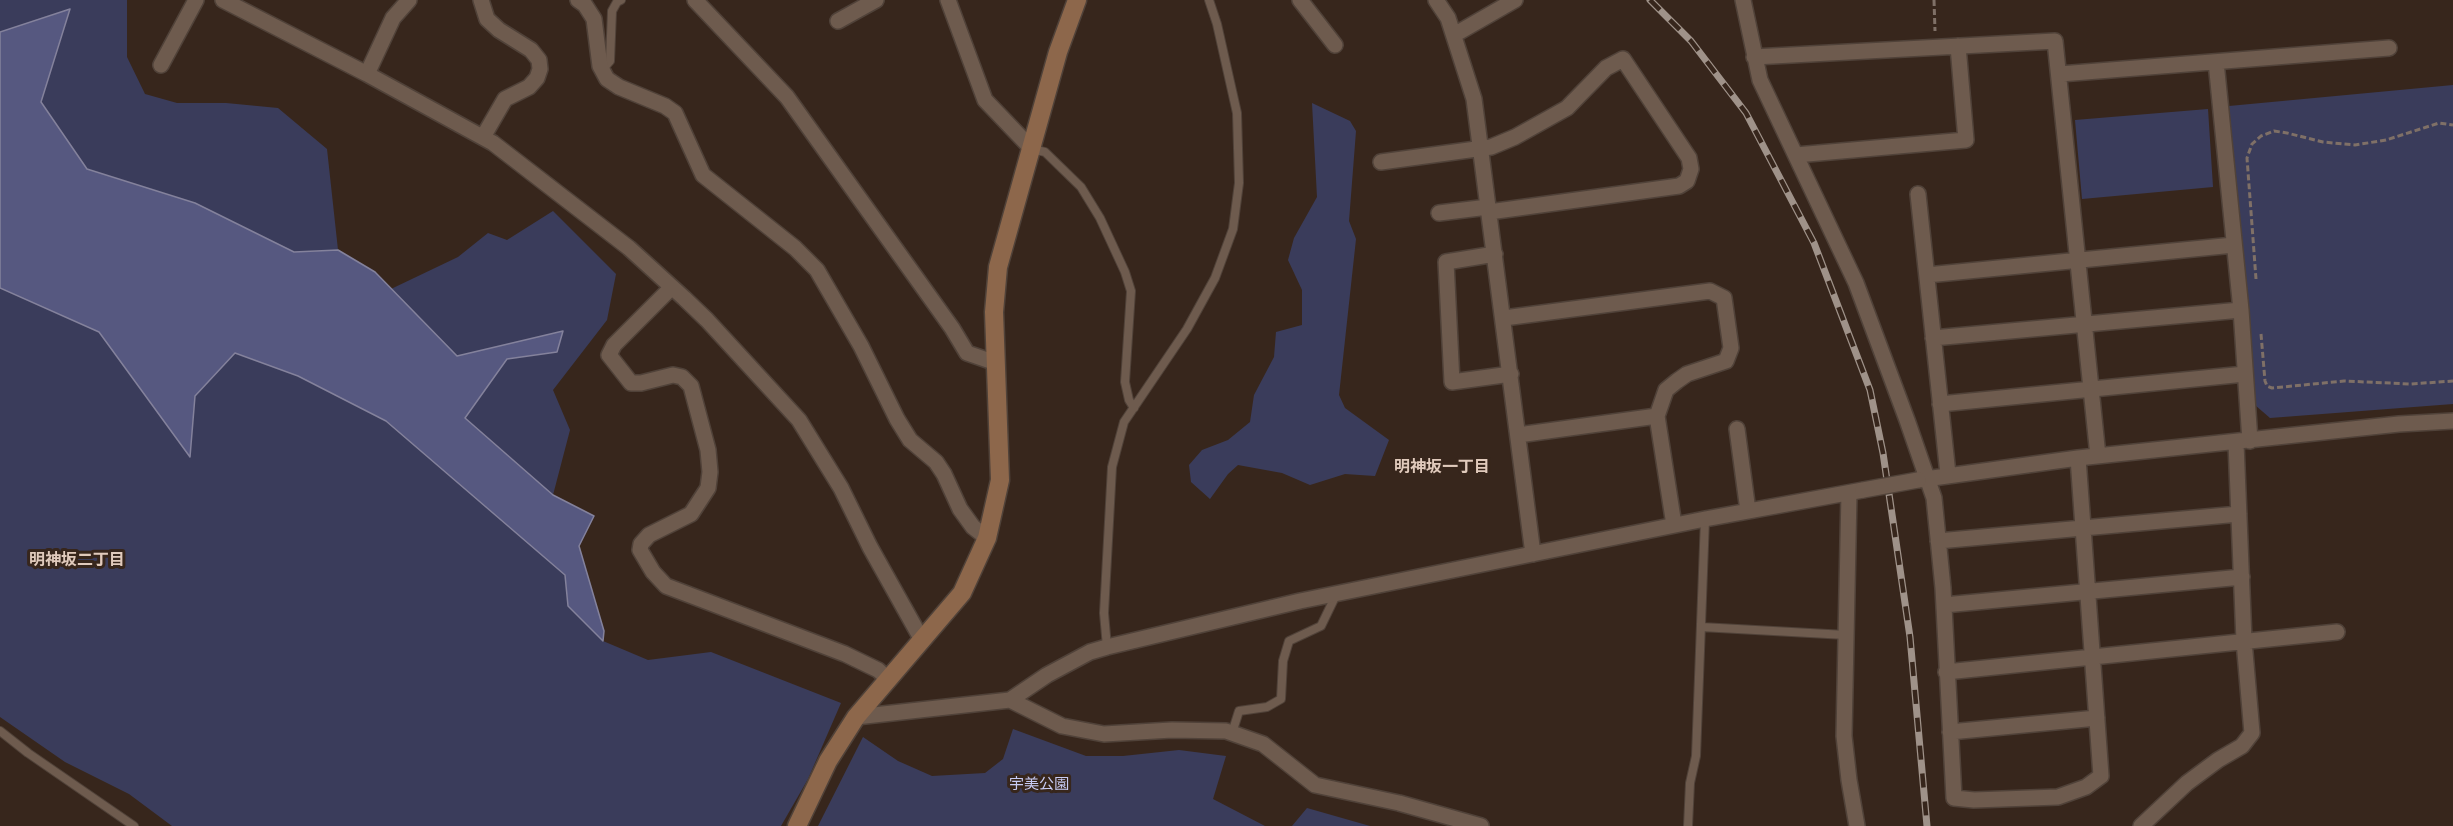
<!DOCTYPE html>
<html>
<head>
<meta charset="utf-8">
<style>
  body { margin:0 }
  canvas { display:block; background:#37261c }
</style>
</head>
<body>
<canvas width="2453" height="826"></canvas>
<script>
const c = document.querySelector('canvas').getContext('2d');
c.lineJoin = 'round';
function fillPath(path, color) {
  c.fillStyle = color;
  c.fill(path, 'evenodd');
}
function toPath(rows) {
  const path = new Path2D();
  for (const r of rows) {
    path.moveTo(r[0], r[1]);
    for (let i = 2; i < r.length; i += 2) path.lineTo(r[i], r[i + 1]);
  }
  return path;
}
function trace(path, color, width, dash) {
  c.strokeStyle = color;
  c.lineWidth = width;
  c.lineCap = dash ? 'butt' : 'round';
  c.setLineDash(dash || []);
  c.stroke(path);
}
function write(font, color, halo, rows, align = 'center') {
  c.font = font + ' Inter,"Noto Sans JP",sans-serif';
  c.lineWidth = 6;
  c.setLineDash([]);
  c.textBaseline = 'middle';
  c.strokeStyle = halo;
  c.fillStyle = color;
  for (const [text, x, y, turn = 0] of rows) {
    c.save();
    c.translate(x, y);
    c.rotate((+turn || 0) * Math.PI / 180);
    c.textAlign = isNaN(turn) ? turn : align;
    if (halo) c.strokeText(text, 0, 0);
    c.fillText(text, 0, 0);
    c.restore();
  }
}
fillPath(toPath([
  [0,0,127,0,127,57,145,94,177,103,226,103,278,108,327,149,338,250,294,252,195,203,87,169,41,102,70,10,0,32],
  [2453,85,2453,404,2270,418,2255,405,2229,106],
  [1312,103,1350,121,1356,131,1349,221,1356,239,1339,395,1345,408,1389,440,1375,476,1345,474,1310,485,1282,473,1238,465,1228,474,1210,499,1191,482,1189,465,1202,450,1228,440,1250,422,1254,395,1274,357,1276,332,1302,325,1302,290,1288,260,1294,238,1317,197],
  [2208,109,2213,187,2082,199,2075,120],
  [553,211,616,274,607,320,553,390,570,430,553,495,465,418,507,359,557,352,457,356,391,289,458,257,488,233,507,240],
  [0,288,99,332,190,456,195,396,235,353,298,376,386,421,565,575,568,606,603,641,648,660,711,652,841,703,808,779,781,826,172,826,129,794,65,762,0,717],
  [1013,729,1086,756,1123,756,1179,750,1226,756,1213,799,1265,826,818,826,863,737,898,761,932,776,985,773,1003,759],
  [1307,808,1370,826,1292,826]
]), '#3a3c5b');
const water = toPath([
  [70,9,41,102,87,169,195,203,294,252,338,250,375,272,457,356,563,331,557,352,507,359,465,418,553,495,594,516,579,546,604,631,603,641,568,606,565,575,386,421,298,376,235,353,195,396,190,457,99,332,0,288,0,32,70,9]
]);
fillPath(water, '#565880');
trace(water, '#84829c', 1.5);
const lane = toPath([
  [602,70,610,61,612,11,617,2,621,0],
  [1032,149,1045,152,1081,187,1100,218,1125,272,1131,291,1125,382,1129,400,1134,408],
  [1701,627,1846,635],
  [1107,647,1104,613,1112,467,1124,422,1187,329,1215,278,1233,229,1239,183,1237,113,1217,24,1209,0],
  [0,731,28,753,134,826],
  [1232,733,1239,711,1267,707,1281,699,1283,661,1289,641,1321,626,1336,595],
  [1688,826,1690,783,1696,756,1705,519]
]);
const street = toPath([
  [223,0,367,74,493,143,629,248,684,298,707,320,799,420,841,488,870,547,922,640],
  [481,0,487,19,499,30,531,50,539,60,540,69,537,78,529,87,505,99,483,137],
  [578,0,585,5,594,19,600,66,607,79,619,87,665,106,675,113,703,175,795,248,817,270,861,346,897,419,910,440,936,462,944,474,960,509,973,527,987,538],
  [695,0,787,97,952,328,967,353,996,363],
  [948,0,985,100,1031,148],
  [1300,0,1335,45],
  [1436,0,1448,18,1474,99,1533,554],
  [1743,0,1760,80,1856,283,1907,420,1934,498,1943,588,1954,798,1974,800,2058,797,2086,787,2101,776,2078,458],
  [838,21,876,0],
  [1454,35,1515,0],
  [1754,57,2055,41,2098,456],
  [2216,62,2241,310,2250,441],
  [161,65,196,0],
  [367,74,393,18,409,0],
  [2060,74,2389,48],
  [1796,155,1966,140,1958,46],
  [1381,162,1491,147,1515,137,1567,108,1606,68,1623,59,1689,158,1691,169,1687,181,1679,186,1489,212],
  [1918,194,1948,474],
  [1439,213,1488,207],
  [1495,254,1446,262,1452,382,1511,374],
  [1927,275,2234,245],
  [672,287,614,345,609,355,631,383,641,383,673,375,682,377,691,386,708,450,710,472,708,488,691,514,649,535,641,544,640,550,653,572,666,586,845,654,878,670,887,678],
  [1504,318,1710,291,1724,298,1731,348,1726,361,1687,374,1677,381,1666,390,1657,416,1674,525],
  [1933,338,2241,310],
  [1940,404,2245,374],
  [1737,429,1748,511],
  [1518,435,1657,416],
  [1918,480,2078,458,2399,424,2453,421],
  [1849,493,1844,736,1849,780,1857,826],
  [1938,541,2239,514],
  [1944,605,2242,577],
  [1946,672,2337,632],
  [1010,700,1062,726,1104,734,1172,730,1226,731,1263,744,1315,785,1399,803,1481,826],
  [856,717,1010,700,1047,675,1090,652,1107,647,1300,601,1705,519,1863,490],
  [1950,732,2097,718],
  [2141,826,2187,783,2218,760,2242,746,2252,733,2244,641,2236,443]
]);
const secondary = toPath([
  [797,826,828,761,856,717,962,593,987,538,1000,480,994,312,998,267,1058,52,1077,0]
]);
trace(lane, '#504239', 10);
trace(street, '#504239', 18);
trace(secondary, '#504239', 21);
trace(toPath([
  [1934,0,1935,31],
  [2256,279,2247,158,2252,144,2261,136,2274,131,2287,133,2323,142,2355,145,2386,140,2439,123,2453,125],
  [2261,334,2265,381,2267,386,2272,388,2344,381,2410,384,2453,381]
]), '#7f7067', 3, [6, 3]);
trace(lane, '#6e5b4e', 8);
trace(street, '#6e5b4e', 15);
trace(secondary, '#8d674b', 18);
const rail = toPath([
  [1650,0,1691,41,1746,113,1814,243,1870,390,1883,453,1910,637,1927,826]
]);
trace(rail, '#9f9289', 7);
trace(rail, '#37261c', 4.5, [14]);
const streetBridge = toPath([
  [1863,490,1918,480]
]);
trace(streetBridge, '#504239', 18, []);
trace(streetBridge, '#6e5b4e', 15);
write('15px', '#c7cbf4', '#37261c', [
  ["宇美公園",1039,784]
]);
write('bold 16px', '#e0cabc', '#37261c', [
  ["明神坂一丁目",1442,467],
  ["明神坂二丁目",77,560]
]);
</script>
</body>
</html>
